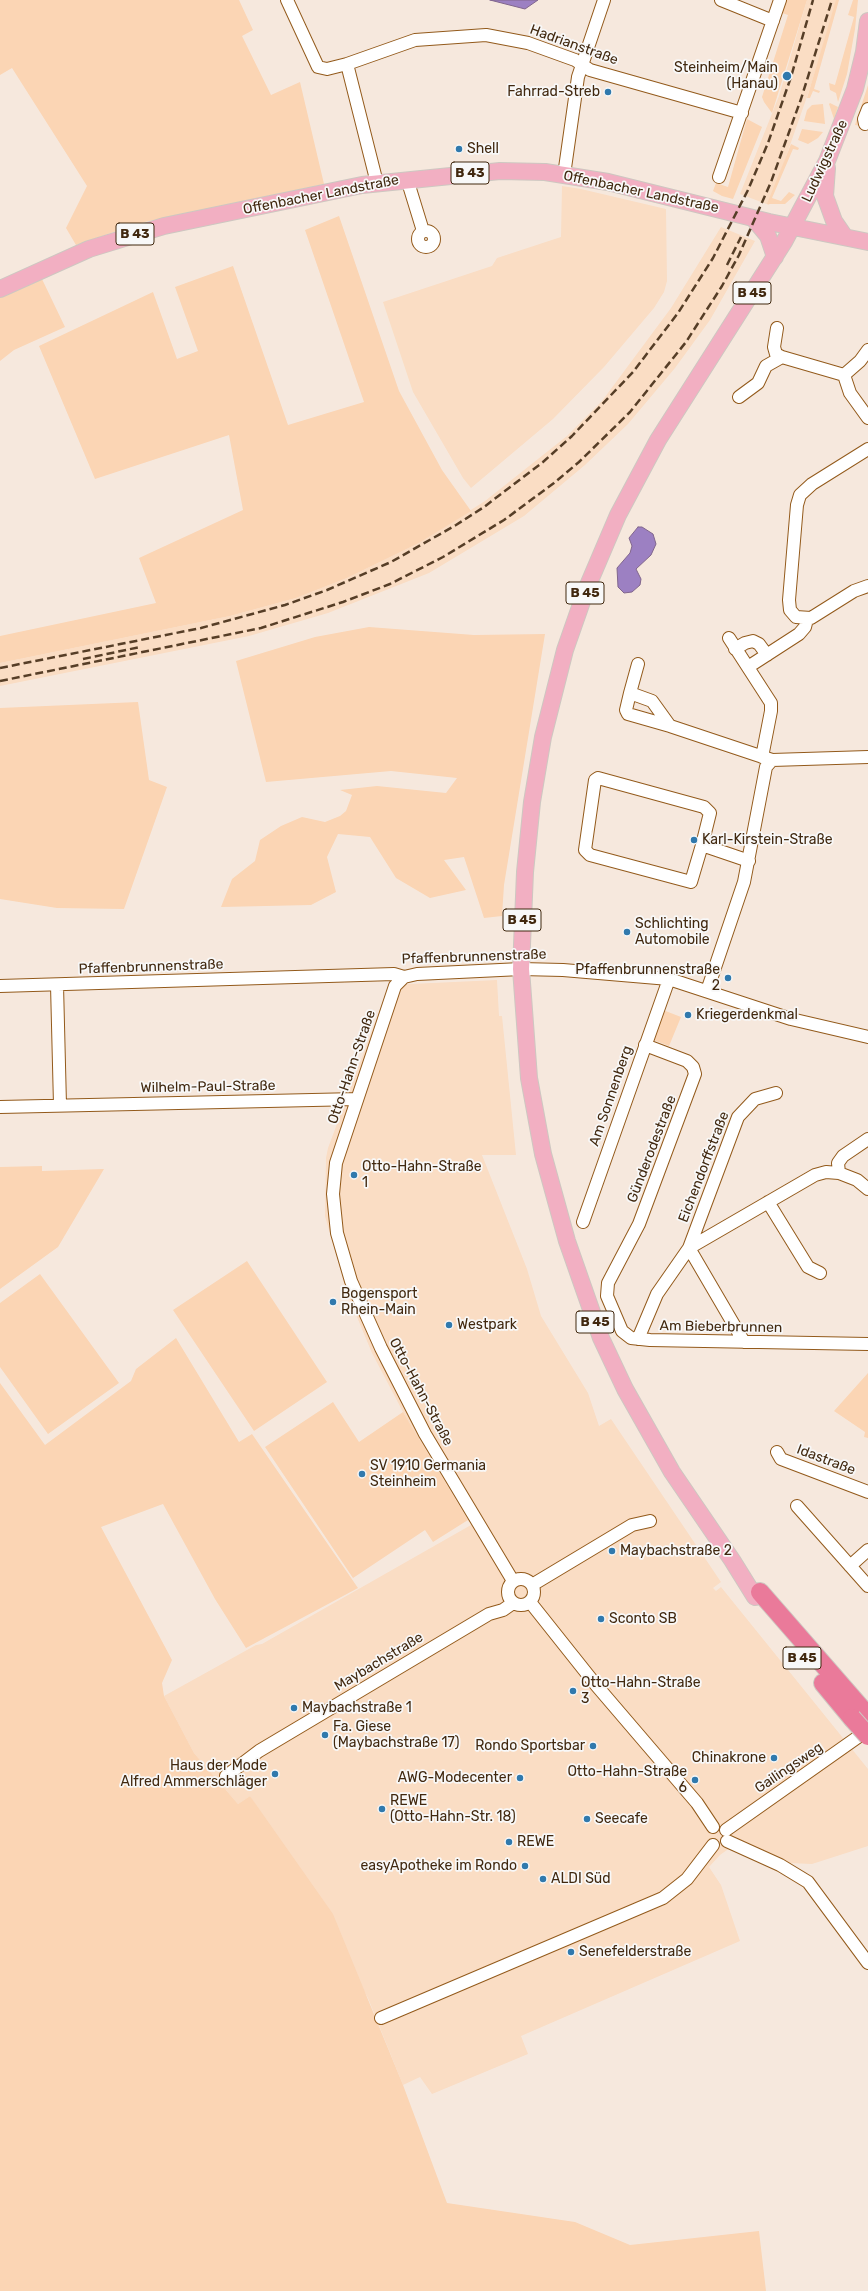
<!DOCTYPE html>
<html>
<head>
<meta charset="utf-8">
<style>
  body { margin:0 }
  canvas { display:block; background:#f6e8dd }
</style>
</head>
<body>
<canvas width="868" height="2291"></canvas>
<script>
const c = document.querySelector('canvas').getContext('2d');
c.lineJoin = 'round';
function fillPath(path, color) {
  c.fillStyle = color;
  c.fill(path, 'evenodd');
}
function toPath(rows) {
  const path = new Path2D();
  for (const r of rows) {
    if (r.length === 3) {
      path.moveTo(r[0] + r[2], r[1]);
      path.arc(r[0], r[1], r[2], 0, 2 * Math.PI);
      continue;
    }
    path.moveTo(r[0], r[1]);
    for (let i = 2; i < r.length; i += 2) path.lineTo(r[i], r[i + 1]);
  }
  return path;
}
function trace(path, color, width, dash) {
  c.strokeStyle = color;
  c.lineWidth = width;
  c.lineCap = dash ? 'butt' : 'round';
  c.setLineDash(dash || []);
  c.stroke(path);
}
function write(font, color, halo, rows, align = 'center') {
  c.font = font + ' Rubik,sans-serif';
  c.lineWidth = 3.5;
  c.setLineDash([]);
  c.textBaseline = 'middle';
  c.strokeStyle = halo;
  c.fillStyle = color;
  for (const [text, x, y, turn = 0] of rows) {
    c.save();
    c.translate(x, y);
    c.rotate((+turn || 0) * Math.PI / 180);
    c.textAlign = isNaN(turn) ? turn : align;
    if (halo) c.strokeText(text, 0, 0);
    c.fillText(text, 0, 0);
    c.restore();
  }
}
fillPath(toPath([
  [807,0,837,0,809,91,769,205,740,194,779,96],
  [562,186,581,189,666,209,667,281,664,292,654,308,604,367,553,419,471,488,463,478,413,392,383,302,492,266,497,258,561,237],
  [721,227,755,241,710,320,675,368,628,424,585,465,524,516,429,573,328,613,249,636,0,686,0,663,230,616,296,598,347,578,419,543,485,501,567,436,602,401,671,308],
  [497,980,499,1016,502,1016,516,1155,482,1155,527,1269,541,1316,588,1393,599,1426,611,1419,721,1582,713,1588,716,1591,721,1587,868,1769,868,1846,812,1864,789,1863,741,1840,720,1855,709,1867,721,1885,740,1941,521,2036,528,2054,432,2094,420,2077,403,2085,368,1998,250,1796,238,1804,194,1753,164,1696,256,1645,262,1644,471,1525,403,1412,372,1353,347,1293,325,1216,326,1158,328,1148,389,985]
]), '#faddc4');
fillPath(toPath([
  [0,0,239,0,253,30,242,36,271,95,300,82,324,184,140,223,76,245,66,228,87,186,12,68,0,75],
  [786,0,807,0,772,113,764,102,762,97,788,15,782,13],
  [836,0,839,0,814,89,820,91,819,93,813,91,810,98,807,98],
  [853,0,858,0,855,29,847,74,838,102,836,93,830,90,829,83,835,85,854,17,848,15],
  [868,85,868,104,862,126,855,125],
  [830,103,838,107,834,119,829,104],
  [812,105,823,104,825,124,804,121,807,110],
  [747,119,762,127,733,199,722,196,713,191,716,183,728,187],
  [802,129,823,132,818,138,808,144,798,140],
  [791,144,799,148,798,150,793,149,772,198,781,201,789,192,795,195,785,204,767,204],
  [339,216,399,391,442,470,471,511,419,543,347,578,296,598,230,616,0,663,0,636,156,603,139,558,243,510,229,435,95,479,39,346,153,292,177,359,198,351,175,287,233,266,288,425,364,402,305,230],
  [41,277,65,327,14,350,0,361,0,296],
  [369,627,474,635,545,634,504,885,502,916,484,918,464,857,444,860,466,890,430,898,396,878,370,837,338,834,327,857,336,892,311,905,221,907,232,879,255,861,260,840,281,826,302,817,325,822,340,816,346,811,352,795,340,790,377,786,446,793,457,778,391,771,266,782,236,661,315,637],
  [138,702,149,780,167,787,124,909,57,908,0,899,0,708],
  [663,1010,681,1017,669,1046,651,1039],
  [42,1166,42,1171,104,1169,58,1247,0,1289,0,1167],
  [247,1261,327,1382,254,1431,173,1310],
  [40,1274,119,1383,48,1434,0,1367,0,1303],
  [176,1338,239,1442,252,1434,358,1588,246,1648,215,1599,163,1504,101,1527,172,1660,162,1683,164,1696,194,1753,238,1804,250,1796,333,1914,403,2085,447,2203,575,2222,630,2245,759,2231,766,2291,0,2291,0,1383,45,1445,131,1381,136,1369],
  [868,1373,868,1438,864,1437,865,1432,834,1411],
  [333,1402,359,1442,403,1412,468,1520,433,1542,425,1530,353,1578,265,1447]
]), '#fbd5b4');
const water = toPath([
  [490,0,538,0,525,9,490,0],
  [638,527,642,527,653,534,656,544,651,555,636,569,641,579,640,585,632,592,624,593,618,587,617,568,630,553,632,546,629,538,638,527]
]);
fillPath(water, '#9c80c2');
trace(water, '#81668c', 1);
const minor = toPath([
  [287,0,318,67,327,69,347,64,377,183],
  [721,0,773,21],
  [347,64,415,40,486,35,528,43,575,60,590,70,742,113],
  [865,124,864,119,868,109],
  [564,175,578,77,604,0],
  [719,177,780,0],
  [407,179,423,231],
  [426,239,8],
  [777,328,774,347,776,354,782,357,844,375,850,393,868,418],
  [844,375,860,361,868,350],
  [739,397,758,383,766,366,782,357],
  [868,449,812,484,800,495,797,505,789,600,790,610,796,617,811,618,854,591,868,586],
  [729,638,771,703,771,711,762,757],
  [735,649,745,643,753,641,759,644,767,655],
  [748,667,799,634,805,627,807,619],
  [630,693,638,664],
  [670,726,628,714,626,710,630,693,652,701,670,726,772,760],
  [702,845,710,813,704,807,598,778,595,780,585,850,590,855,691,882,702,845,749,861],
  [404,977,395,986,336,1163,333,1194,337,1233,351,1281,381,1348,425,1434,513,1581],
  [57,985,60,1105],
  [0,986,394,974,404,977,417,974,521,969,563,970,669,979,791,1019,868,1037],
  [707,991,744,882,766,767,772,760,868,757],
  [645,1045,687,1061,693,1067,695,1074,639,1224,608,1283,607,1296,622,1331,631,1338,650,1340,868,1344],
  [0,1107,357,1099],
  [839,1173,838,1163,843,1156,868,1139],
  [768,1202,808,1267,820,1273],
  [583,1222,669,979],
  [689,1248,815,1175,826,1172,839,1173,857,1180,868,1189],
  [689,1248,744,1342],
  [638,1339,657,1294,689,1248,738,1117,755,1099,776,1093],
  [777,1452,781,1459,868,1492],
  [797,1506,868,1586],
  [850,1566,868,1550],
  [521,1592,13],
  [532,1585,632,1525,650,1521],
  [530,1602,596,1685,697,1803,713,1827],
  [226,1776,259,1751,489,1614,503,1610,513,1603],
  [726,1830,868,1730],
  [727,1841,780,1865,808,1882,868,1963],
  [381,2018,663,1898,687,1879,713,1845]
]);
const major = toPath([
  [827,168,825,196,834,221,845,237],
  [753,218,768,236,775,257],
  [0,289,89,249,164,226,362,185,500,171,545,172,608,182,769,222,868,242],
  [755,1597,732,1560,672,1472,625,1389,601,1338,567,1241,543,1154,529,1078,521,969,525,872,532,802,543,737,565,650,586,590,618,515,658,440,784,242,827,161,855,89,864,52,868,21]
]);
const highway = toPath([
  [760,1592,868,1716],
  [823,1683,852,1718]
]);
trace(minor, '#935a1b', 14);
trace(major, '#cec7c1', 18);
trace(highway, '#cec7c1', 20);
trace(minor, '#fff', 12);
trace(major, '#f2afc2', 16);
trace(highway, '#ea7a9a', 18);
trace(toPath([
  [727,265,741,237],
  [83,659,140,647],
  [0,668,201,628,285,605,327,590,391,562,456,525,484,507,543,462,572,436,633,372,678,313,713,258,748,190,768,143,791,77,813,0],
  [0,681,261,628,343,602,390,584,443,557,504,520,554,483,579,462,630,412,686,342,722,286,739,255,771,182,801,99,832,0]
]), '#563e27', 2.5, [8, 4]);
const highwayBridge = toPath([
  [852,1718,868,1736]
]);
trace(highwayBridge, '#cec7c1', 20, []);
trace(highwayBridge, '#ea7a9a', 18);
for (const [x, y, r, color] of [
  [787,76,5,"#3079ad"],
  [608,92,4,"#3079ad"],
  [459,149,4,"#3079ad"],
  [694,840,4,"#3079ad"],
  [627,932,4,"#3079ad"],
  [728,978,4,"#3079ad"],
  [688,1015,4,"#3079ad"],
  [354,1175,4,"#3079ad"],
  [333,1302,4,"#3079ad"],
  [449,1325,4,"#3079ad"],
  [362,1474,4,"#3079ad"],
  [612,1551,4,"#3079ad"],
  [601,1619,4,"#3079ad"],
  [573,1691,4,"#3079ad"],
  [294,1708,4,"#3079ad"],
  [325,1735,4,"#3079ad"],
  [593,1746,4,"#3079ad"],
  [774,1758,4,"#3079ad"],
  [275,1774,4,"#3079ad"],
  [520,1778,4,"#3079ad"],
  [695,1780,4,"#3079ad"],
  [382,1809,4,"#3079ad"],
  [587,1819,4,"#3079ad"],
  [509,1842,4,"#3079ad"],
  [525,1866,4,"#3079ad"],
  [543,1879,4,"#3079ad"],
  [571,1952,4,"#3079ad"]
]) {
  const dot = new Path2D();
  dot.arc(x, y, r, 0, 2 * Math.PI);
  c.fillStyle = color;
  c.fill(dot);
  trace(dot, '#f8f8f8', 1.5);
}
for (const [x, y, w] of [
  [470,173,38],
  [135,234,38],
  [752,293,38],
  [585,593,38],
  [522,920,38],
  [595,1322,38],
  [802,1658,38]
]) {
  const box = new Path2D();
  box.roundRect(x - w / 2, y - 11, w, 22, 3);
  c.fillStyle = '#f8f8f8';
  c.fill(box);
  trace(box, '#41280f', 1);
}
write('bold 13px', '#41280f', null, [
  ["B 43",470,173],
  ["B 43",135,234],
  ["B 45",752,293],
  ["B 45",585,593],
  ["B 45",522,920],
  ["B 45",595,1322],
  ["B 45",802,1658]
]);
write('14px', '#41280f', '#f8f8f8', [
  ["Hadrianstraße",574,45,20],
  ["Ludwigstraße",825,161,-65],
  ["Offenbacher Landstraße",641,192,12],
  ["Offenbacher Landstraße",321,195,-11],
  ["Pfaffenbrunnenstraße",474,957,-2],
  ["Pfaffenbrunnenstraße",151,967,-2],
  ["Otto-Hahn-Straße",352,1067,-71],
  ["Wilhelm-Paul-Straße",208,1087,-1],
  ["Am Sonnenberg",611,1096,-71],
  ["Günderodestraße",652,1149,-69],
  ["Eichendorffstraße",704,1167,-69],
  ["Am Bieberbrunnen",721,1327,1],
  ["Otto-Hahn-Straße",421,1392,62],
  ["Idastraße",826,1460,21],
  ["Maybachstraße",379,1662,-31],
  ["Gailingsweg",789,1768,-34]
]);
write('14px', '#41280f', '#f8f8f8', [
  ["Steinheim/Main",778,68,"right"],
  ["(Hanau)",778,84,"right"],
  ["Fahrrad-Streb",600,92,"right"],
  ["Shell",467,149],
  ["Karl-Kirstein-Straße",702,840],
  ["Schlichting",635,924],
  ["Automobile",635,940],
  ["Pfaffenbrunnenstraße",720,970,"right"],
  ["2",720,986,"right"],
  ["Kriegerdenkmal",696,1015],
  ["Otto-Hahn-Straße",362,1167],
  ["1",362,1183],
  ["Bogensport",341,1294],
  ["Rhein-Main",341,1310],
  ["Westpark",457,1325],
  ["SV 1910 Germania",370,1466],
  ["Steinheim",370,1482],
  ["Maybachstraße 2",620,1551],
  ["Sconto SB",609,1619],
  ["Otto-Hahn-Straße",581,1683],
  ["3",581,1699],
  ["Maybachstraße 1",302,1708],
  ["Fa. Giese",333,1727],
  ["(Maybachstraße 17)",333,1743],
  ["Rondo Sportsbar",585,1746,"right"],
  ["Chinakrone",766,1758,"right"],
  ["Haus der Mode",267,1766,"right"],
  ["Alfred Ammerschläger",267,1782,"right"],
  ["Otto-Hahn-Straße",687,1772,"right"],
  ["6",687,1788,"right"],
  ["AWG-Modecenter",512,1778,"right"],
  ["REWE",390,1801],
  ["(Otto-Hahn-Str. 18)",390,1817],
  ["Seecafe",595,1819],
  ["REWE",517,1842],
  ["easyApotheke im Rondo",517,1866,"right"],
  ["ALDI Süd",551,1879],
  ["Senefelderstraße",579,1952]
], 'left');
</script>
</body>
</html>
